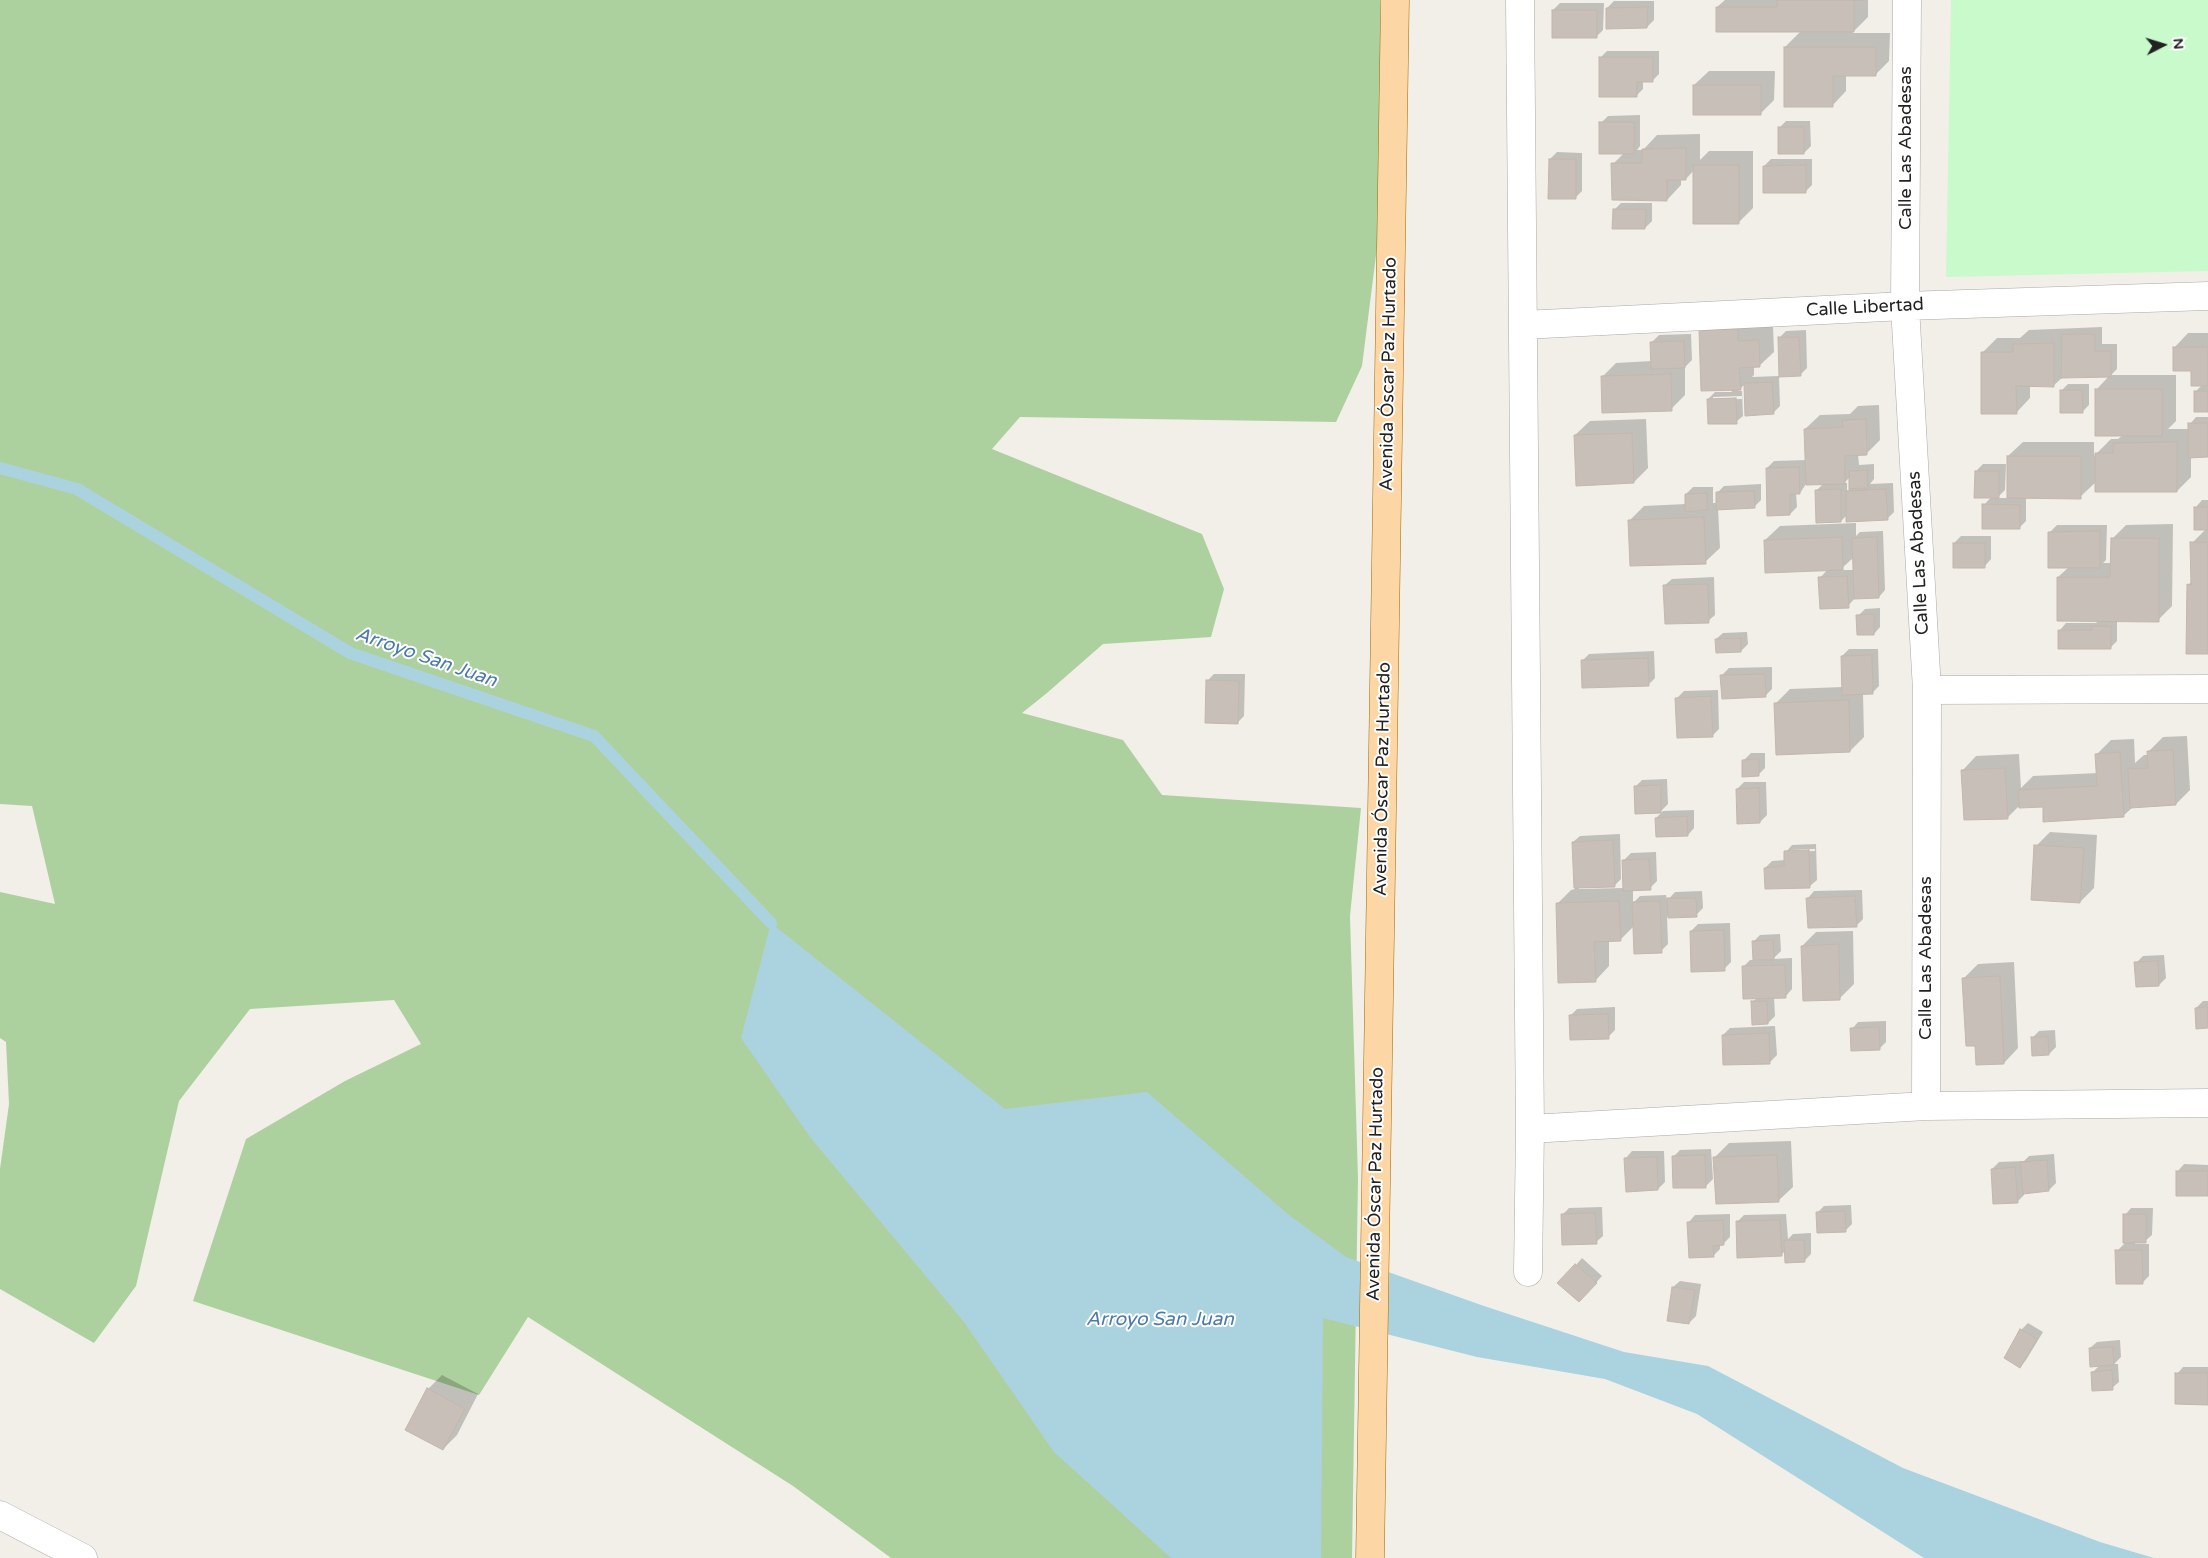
<!DOCTYPE html>
<html>
<head>
<meta charset="utf-8">
<style>
  body { margin:0 }
  #map { position:relative; width:2208px; height:1558px; overflow:hidden; background:#f2efe9; font-family:"Varela Round",sans-serif }
  canvas { display:block }
  .north { position:absolute; left:2138px; top:20px; width:50px; height:50px; -webkit-text-stroke:4px #fff; paint-order:stroke; rotate:85deg; font-size:14px; font-weight:700; line-height:20px; text-align:center; color:#222 }
  .north::after { content:''; display:block; margin:auto; width:18px; height:22px; background:#222; clip-path:polygon(50% 0,100% 100%,50% 72%,0 100%) }
</style>
</head>
<body>
<div id="map">
<canvas width="2208" height="1558"></canvas>
<div class="north">N</div>
</div>
<script>
const c = document.querySelector('canvas').getContext('2d');
c.lineJoin = 'round';
function fillPath(path, color) {
  c.fillStyle = color;
  c.fill(path, 'evenodd');
}
function toPath(rows) {
  const path = new Path2D();
  for (const r of rows) {
    path.moveTo(r[0], r[1]);
    for (let i = 2; i < r.length; i += 2) path.lineTo(r[i], r[i + 1]);
  }
  return path;
}
function trace(path, color, width, dash) {
  c.strokeStyle = color;
  c.lineWidth = width;
  c.lineCap = dash ? 'butt' : 'round';
  c.setLineDash(dash || []);
  c.stroke(path);
}
function write(font, color, halo, rows, align = 'center') {
  c.font = font + ' "Varela Round",sans-serif';
  c.lineWidth = 4;
  c.setLineDash([]);
  c.textBaseline = 'middle';
  c.strokeStyle = halo;
  c.fillStyle = color;
  for (const [text, x, y, turn = 0] of rows) {
    c.save();
    c.translate(x, y);
    c.rotate((+turn || 0) * Math.PI / 180);
    c.textAlign = isNaN(turn) ? turn : align;
    if (halo) c.strokeText(text, 0, 0);
    c.fillText(text, 0, 0);
    c.restore();
  }
}
fillPath(toPath([
  [0,0,1380,0,1382,208,1362,366,1336,422,1020,417,992,449,1202,534,1224,589,1211,637,1103,644,1047,693,1022,713,1123,740,1162,795,1361,808,1350,916,1358,1178,1352,1558,891,1558,793,1486,528,1317,479,1395,193,1301,246,1139,345,1081,421,1044,394,1000,250,1009,179,1101,136,1286,94,1343,0,1289,0,1169,9,1104,6,1042,0,1038,0,892,55,904,32,806,0,804]
]), '#add19e');
fillPath(toPath([
  [1951,0,2208,0,2208,271,1946,277]
]), '#c8facc');
fillPath(toPath([
  [771,923,1005,1109,1147,1092,1289,1215,1346,1257,1484,1306,1624,1352,1708,1366,1903,1468,2100,1542,2154,1558,1924,1558,1697,1414,1605,1379,1477,1357,1323,1318,1321,1558,1171,1558,1054,1452,964,1322,810,1137,741,1038]
]), '#aad3df');
fillPath(toPath([
  [1725,0,1868,0,1868,17,1852,33,1890,33,1889,61,1875,75,1846,75,1846,91,1832,106,1785,47,1801,31,1717,7],
  [1614,1,1654,1,1654,20,1647,27,1607,8],
  [1560,3,1604,3,1603,30,1596,37,1553,10],
  [1607,51,1659,51,1659,74,1652,81,1643,81,1643,89,1636,96,1600,58],
  [1709,71,1775,71,1774,100,1760,114,1694,85],
  [1640,115,1640,146,1637,150,1643,150,1657,135,1700,134,1700,160,1709,151,1753,151,1753,208,1739,222,1694,170,1686,179,1681,179,1681,185,1667,200,1613,164,1624,153,1601,123,1608,116],
  [1786,121,1810,121,1811,146,1804,153,1779,128],
  [1557,152,1582,153,1582,191,1575,198,1550,159],
  [1771,159,1812,159,1812,185,1805,192,1764,166],
  [1621,203,1652,203,1652,221,1645,228,1614,210],
  [1715,316,1752,327,1773,327,1774,352,1759,366,1754,366,1754,375,1752,377,1779,376,1780,406,1773,413,1745,384,1738,391,1742,391,1743,416,1736,422,1708,399,1715,392,1732,392,1701,331],
  [1742,396,1742,399,1713,400,1713,397],
  [2102,327,2102,344,2117,344,2117,369,2111,375,2176,375,2176,421,2168,429,2190,429,2190,424,2196,417,2208,417,2208,456,2191,456,2191,477,2177,491,2097,481,2080,497,2026,497,2026,521,2019,528,1984,505,1992,496,1976,471,1983,464,2006,464,2005,490,1997,498,2009,498,2008,456,2023,442,2094,442,2094,456,2111,439,2118,439,2123,435,2096,390,2109,376,2063,377,2053,386,2030,385,2030,398,2016,413,1983,352,1997,338,2020,338,2029,330],
  [1806,330,1807,368,1800,375,1779,338,1786,331],
  [2188,333,2208,333,2208,411,2195,392,2202,385,2193,370,2174,348],
  [1691,334,1692,360,1685,367,1685,395,1671,409,1602,377,1616,363,1652,361,1652,342,1659,335],
  [2068,384,2089,384,2089,405,2082,412,2061,391],
  [1879,405,1880,440,1866,454,1858,454,1859,465,1874,464,1874,479,1870,484,1893,483,1894,512,1887,519,1847,515,1841,521,1816,491,1824,483,1806,484,1800,493,1796,493,1797,507,1790,514,1767,468,1774,461,1807,460,1805,429,1820,415,1850,414,1858,406],
  [1850,477,1850,488,1847,491,1847,483,1844,483],
  [1646,419,1648,468,1634,482,1575,435,1590,421],
  [1761,484,1761,500,1754,507,1718,508,1720,548,1705,562,1629,521,1644,506,1686,504,1686,494,1693,487,1713,487,1713,503,1718,503,1717,493,1724,486],
  [2202,500,2208,500,2208,653,2188,585,2192,581,2192,543,2206,529,2196,507],
  [1856,523,1856,536,1860,532,1883,531,1885,590,1879,597,1855,598,1848,606,1820,578,1828,569,1765,540,1780,526],
  [1854,557,1854,570,1840,570],
  [2173,524,2172,606,2158,620,2117,620,2117,641,2110,648,2060,630,2066,623,2096,623,2099,620,2058,577,2069,567,2050,532,2057,525,2107,525,2106,560,2103,563,2112,563,2112,539,2126,525],
  [1961,536,1991,536,1991,559,1985,566,1954,543],
  [1714,577,1715,615,1708,621,1665,585,1672,579],
  [1880,608,1880,627,1874,634,1858,616,1865,609],
  [1747,632,1748,644,1741,651,1716,639,1723,633],
  [1849,649,1878,649,1879,686,1872,693,1863,693,1864,737,1850,751,1775,704,1790,689,1843,687,1842,656],
  [1654,651,1655,678,1648,685,1582,661,1589,654],
  [1772,667,1772,689,1765,696,1722,675,1729,668],
  [1214,674,1245,674,1244,716,1237,723,1207,681],
  [1718,690,1719,729,1712,736,1677,698,1684,691],
  [2187,736,2190,790,2176,804,2133,807,2123,816,2044,806,2018,807,2008,817,1962,771,1976,756,2019,754,2021,788,2033,776,2098,773,2097,754,2111,740,2134,739,2135,763,2144,755,2149,755,2148,752,2163,737],
  [1751,753,1765,753,1765,768,1758,775,1744,760],
  [1667,779,1668,804,1661,811,1635,787,1642,780],
  [1744,782,1766,782,1767,815,1760,822,1737,789],
  [1694,810,1694,828,1688,835,1656,818,1663,811],
  [2050,832,2097,835,2094,888,2080,902,2036,846],
  [1620,834,1621,879,1615,885,1579,887,1579,889,1624,888,1624,860,1631,853,1656,852,1657,881,1650,888,1633,889,1633,903,1640,896,1666,895,1667,901,1675,892,1702,891,1703,908,1696,915,1667,916,1668,944,1661,951,1634,926,1620,940,1609,941,1609,966,1595,981,1557,904,1571,890,1575,889,1573,842,1580,836],
  [1816,844,1817,880,1810,886,1765,868,1772,861,1786,860,1786,852,1792,845],
  [1815,849,1815,851,1791,852,1791,850],
  [1862,890,1863,919,1856,926,1808,898,1814,891],
  [1730,923,1731,962,1724,969,1691,931,1698,924],
  [1853,931,1854,984,1840,998,1802,946,1816,932],
  [1780,934,1781,951,1773,959,1792,958,1792,989,1786,996,1774,997,1775,1016,1768,1023,1752,1002,1757,998,1743,967,1750,960,1754,960,1753,942,1760,935],
  [2164,955,2166,978,2159,985,2136,963,2143,956],
  [2014,962,2018,1048,2004,1063,1963,979,1978,964],
  [2203,1001,2208,1001,2208,1027,2196,1008],
  [1615,1007,1615,1030,1608,1037,1570,1016,1577,1009],
  [1886,1021,1886,1042,1879,1049,1852,1029,1858,1022],
  [1775,1026,1777,1055,1770,1062,1723,1035,1730,1028],
  [2055,1030,2056,1047,2049,1054,2032,1038,2039,1031],
  [1791,1141,1793,1187,1778,1201,1715,1157,1729,1143],
  [1711,1149,1713,1179,1706,1186,1673,1157,1680,1150],
  [1632,1151,1664,1151,1665,1182,1658,1189,1626,1158],
  [2054,1154,2056,1183,2049,1190,2024,1192,2024,1195,2017,1202,1992,1169,1999,1162,2024,1161,2029,1156],
  [2184,1164,2208,1165,2208,1195,2178,1171],
  [1851,1205,1852,1224,1845,1231,1817,1213,1824,1206],
  [1602,1207,1603,1236,1596,1242,1562,1215,1569,1208],
  [2131,1208,2153,1208,2152,1235,2145,1241,2135,1241,2135,1244,2149,1244,2149,1276,2142,1283,2117,1251,2124,1244,2125,1215],
  [1730,1214,1730,1237,1723,1244,1720,1244,1720,1249,1713,1256,1689,1222,1695,1215],
  [1786,1214,1788,1239,1793,1234,1811,1233,1811,1254,1804,1261,1786,1250,1781,1255,1737,1222,1744,1215],
  [1582,1258,1602,1276,1586,1294,1576,1265],
  [1680,1281,1701,1284,1696,1316,1689,1323,1673,1287],
  [2028,1323,2043,1332,2026,1360,2020,1367,2021,1330],
  [2120,1340,2121,1357,2114,1364,2118,1364,2119,1382,2112,1388,2092,1373,2100,1365,2090,1348,2097,1342],
  [2183,1367,2208,1367,2208,1404,2177,1374],
  [442,1375,478,1394,457,1435,443,1449,428,1389]
]), '#0003');
trace(toPath([
  [0,468,77,489,350,653,594,736,771,923]
]), '#aad3df', 12);
const building = toPath([
  [1777,0,1866,0,1854,0,1854,32,1716,32,1716,7,1777,7,1777,0],
  [1648,7,1647,28,1606,29,1606,8,1648,7],
  [1552,10,1597,10,1597,38,1552,38,1552,10],
  [1784,47,1876,47,1876,76,1833,76,1833,107,1784,107,1784,47],
  [1599,57,1653,57,1653,82,1637,82,1637,97,1599,97,1599,57],
  [1693,85,1761,85,1761,115,1693,115,1693,85],
  [1599,122,1634,122,1634,154,1599,154,1599,122],
  [1778,127,1804,127,1804,154,1778,154,1778,127],
  [1686,148,1686,180,1667,180,1667,201,1612,200,1611,163,1642,163,1642,149,1686,148],
  [1549,159,1576,159,1576,199,1548,199,1549,159],
  [1693,165,1739,165,1739,224,1693,224,1693,165],
  [1806,165,1806,193,1763,193,1763,166,1806,165],
  [1613,209,1646,209,1645,229,1612,229,1613,209],
  [1738,329,1738,341,1759,340,1760,367,1739,368,1741,390,1701,391,1699,330,1738,329],
  [2062,334,2095,334,2095,351,2111,351,2111,377,2061,378,2062,334],
  [1778,337,1799,337,1801,376,1779,377,1778,337],
  [1684,341,1685,368,1651,369,1650,342,1684,341],
  [2054,343,2054,387,2016,386,2017,414,1981,414,1981,352,2013,352,2013,344,2054,343],
  [2173,347,2208,347,2208,386,2191,386,2191,371,2173,371,2173,347],
  [1671,374,1672,411,1602,413,1601,376,1671,374],
  [1772,382,1774,414,1745,416,1744,383,1772,382],
  [2095,389,2162,389,2162,436,2095,436,2095,389],
  [2060,390,2082,390,2083,413,2060,413,2060,390],
  [2194,391,2208,391,2208,412,2194,412,2194,391],
  [1736,398,1737,424,1708,424,1707,399,1736,398],
  [1866,419,1867,455,1845,456,1845,484,1806,485,1804,429,1843,427,1842,420,1866,419],
  [2188,423,2208,423,2208,457,2188,458,2188,423],
  [1632,433,1634,483,1576,486,1574,435,1632,433],
  [2177,442,2177,492,2095,492,2095,453,2113,453,2113,443,2177,442],
  [2007,456,2081,456,2081,499,2007,498,2007,456],
  [1799,467,1800,494,1790,494,1790,515,1767,516,1766,468,1799,467],
  [1867,470,1868,488,1849,489,1849,471,1867,470],
  [1975,471,1999,471,1999,498,1974,498,1975,471],
  [1841,489,1841,522,1816,523,1815,490,1841,489],
  [1886,489,1888,520,1846,522,1846,491,1886,489],
  [1754,491,1755,508,1716,510,1716,492,1754,491],
  [1707,493,1707,510,1685,512,1685,494,1707,493],
  [1982,504,2020,505,2020,529,1982,529,1982,504],
  [2194,507,2208,507,2208,530,2194,530,2194,507],
  [1704,517,1706,564,1630,566,1628,520,1704,517],
  [2100,531,2100,568,2048,568,2048,532,2100,531],
  [1842,537,1843,570,1765,573,1764,540,1842,537],
  [1877,537,1879,598,1854,599,1852,538,1877,537],
  [2111,538,2159,538,2159,622,2057,621,2057,577,2110,577,2111,538],
  [2190,542,2208,542,2208,654,2186,654,2187,584,2191,585,2190,542],
  [1953,543,1985,543,1985,568,1953,568,1953,543],
  [1847,576,1849,608,1820,609,1818,577,1847,576],
  [1708,584,1709,623,1665,624,1663,585,1708,584],
  [1874,614,1874,635,1857,635,1856,615,1874,614],
  [2091,626,2111,626,2111,649,2058,649,2058,630,2092,630,2091,626],
  [1741,638,1741,652,1716,653,1715,639,1741,638],
  [1872,655,1873,694,1842,695,1841,656,1872,655],
  [1648,658,1649,686,1582,688,1581,660,1648,658],
  [1765,674,1766,697,1722,699,1720,675,1765,674],
  [1206,680,1239,681,1238,724,1205,723,1206,680],
  [1711,696,1713,737,1677,738,1675,698,1711,696],
  [1849,700,1850,752,1776,755,1774,703,1849,700],
  [2173,750,2176,805,2130,808,2128,769,2148,768,2147,751,2173,750],
  [2120,752,2124,817,2043,822,2043,807,2019,808,2018,790,2097,786,2095,754,2120,752],
  [1759,759,1759,776,1742,777,1742,760,1759,759],
  [2005,768,2008,819,1964,820,1961,770,2005,768],
  [1661,785,1661,813,1635,814,1634,786,1661,785],
  [1759,788,1760,823,1737,824,1736,789,1759,788],
  [1687,816,1688,836,1656,837,1655,818,1687,816],
  [1613,840,1615,887,1574,888,1572,842,1613,840],
  [2034,845,2084,848,2080,903,2031,900,2034,845],
  [1809,850,1810,888,1765,889,1764,868,1784,866,1784,851,1809,850],
  [1649,859,1651,890,1623,891,1622,860,1649,859],
  [1855,896,1857,927,1808,928,1806,898,1855,896],
  [1667,898,1696,898,1697,917,1668,918,1667,898],
  [1619,901,1621,941,1594,942,1596,982,1558,983,1556,903,1619,901],
  [1660,901,1662,953,1634,954,1632,902,1660,901],
  [1724,930,1725,971,1691,972,1690,931,1724,930],
  [1773,940,1774,960,1753,960,1752,941,1773,940],
  [1839,944,1840,1000,1803,1001,1801,946,1839,944],
  [2158,961,2159,986,2136,987,2134,962,2158,961],
  [1785,965,1786,998,1743,999,1742,966,1785,965],
  [2000,976,2004,1064,1976,1065,1975,1046,1966,1046,1962,978,2000,976],
  [1751,1001,1767,1001,1768,1024,1752,1025,1751,1001],
  [2208,1007,2208,1028,2196,1029,2195,1008,2208,1007],
  [1608,1014,1609,1039,1570,1040,1569,1015,1608,1014],
  [1879,1027,1880,1050,1851,1051,1850,1028,1879,1027],
  [1769,1033,1770,1064,1723,1065,1722,1035,1769,1033],
  [2031,1037,2048,1037,2049,1055,2032,1056,2031,1037],
  [1705,1155,1706,1188,1673,1188,1672,1156,1705,1155],
  [1777,1155,1779,1202,1716,1204,1713,1157,1777,1155],
  [1657,1157,1658,1190,1626,1192,1624,1158,1657,1157],
  [2047,1160,2049,1191,2023,1194,2020,1162,2047,1160],
  [2015,1167,2018,1203,1993,1204,1991,1169,2015,1167],
  [2176,1171,2208,1171,2208,1196,2176,1196,2176,1171],
  [1845,1211,1846,1232,1817,1233,1816,1212,1845,1211],
  [1595,1213,1597,1244,1562,1245,1561,1214,1595,1213],
  [2123,1214,2146,1214,2146,1243,2123,1243,2123,1214],
  [1723,1220,1724,1245,1713,1246,1714,1257,1689,1258,1687,1222,1723,1220],
  [1780,1220,1782,1256,1737,1258,1736,1221,1780,1220],
  [1784,1240,1804,1240,1805,1262,1785,1263,1784,1240],
  [2115,1250,2142,1250,2143,1284,2116,1284,2115,1250],
  [1575,1264,1597,1283,1579,1302,1557,1283,1575,1264],
  [1672,1287,1695,1290,1689,1324,1667,1321,1672,1287],
  [2020,1329,2037,1339,2020,1368,2004,1358,2020,1329],
  [2113,1347,2114,1365,2090,1367,2089,1348,2113,1347],
  [2112,1370,2113,1390,2092,1391,2091,1372,2112,1370],
  [2175,1373,2208,1373,2208,1405,2175,1404,2175,1373],
  [427,1388,465,1409,443,1450,405,1430,427,1388]
]);
fillPath(building, '#c7bfb8');
trace(building, '#c4b6ab', 1);
const minor = toPath([
  [1520,0,1530,1129,1528,1272],
  [1907,0,1905,306,1927,690,1926,1106],
  [1523,325,1905,306,2208,296],
  [1927,690,2208,689],
  [1530,1129,1926,1106,2208,1103],
  [0,1515,83,1558]
]);
const primary = toPath([
  [1370,1558,1395,0]
]);
trace(minor, '#a9a9a9', 29);
trace(primary, '#a06b00', 29);
trace(minor, '#fff', 28);
trace(primary, '#fcd6a4', 28);
write('18px', '#222', '#fff', [
  ["Calle Las Abadesas",1906,148,-90],
  ["Calle Libertad",1865,308,-3],
  ["Avenida Óscar Paz Hurtado",1389,374,-89],
  ["Calle Las Abadesas",1919,553,-93],
  ["Avenida Óscar Paz Hurtado",1383,779,-89],
  ["Calle Las Abadesas",1926,958,-90],
  ["Avenida Óscar Paz Hurtado",1376,1184,-89]
]);
write('italic 19px', '#4a7aab', '#fff', [
  ["Arroyo San Juan",426,658,19],
  ["Arroyo San Juan",1160,1320]
]);
</script>
</body>
</html>
